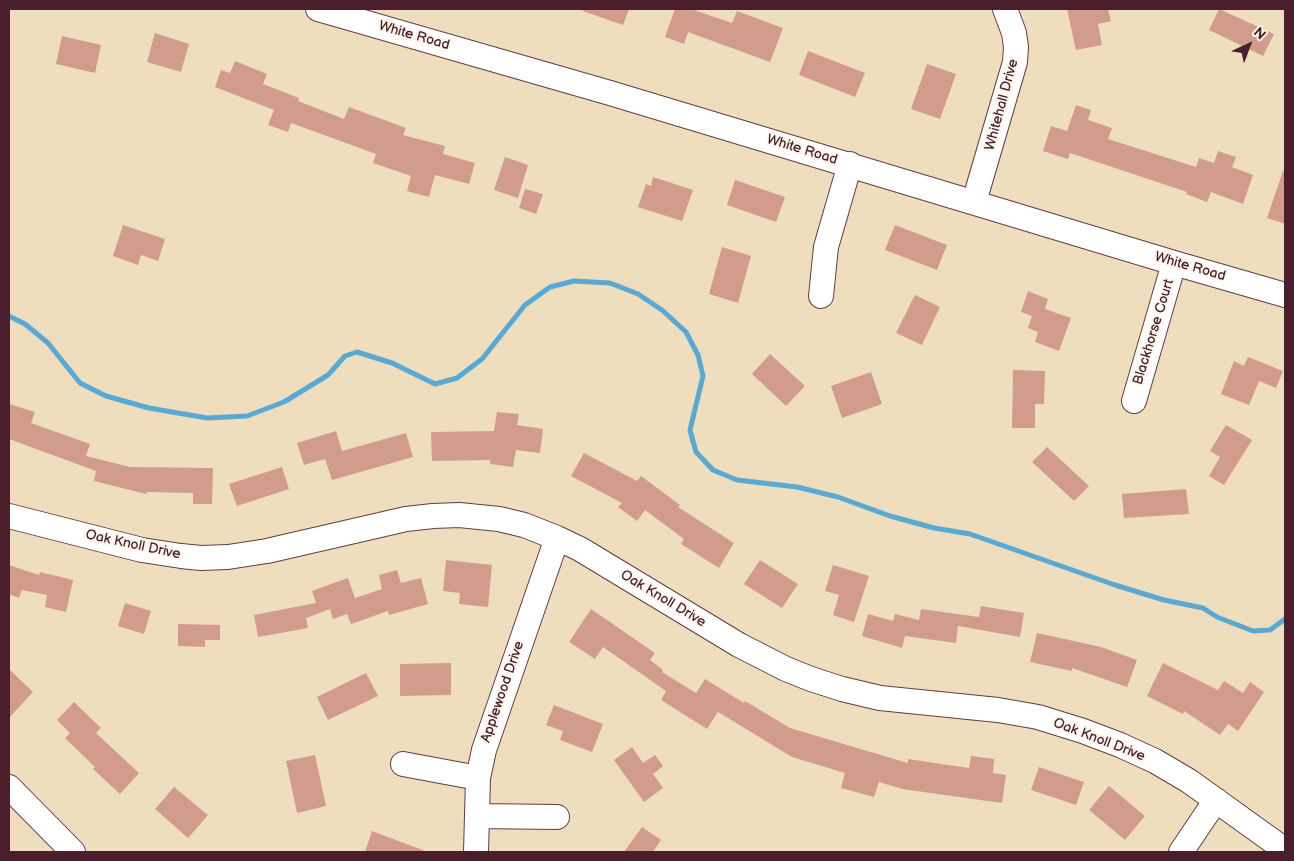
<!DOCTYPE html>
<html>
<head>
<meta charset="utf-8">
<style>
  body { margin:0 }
  #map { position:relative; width:1294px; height:861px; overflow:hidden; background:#efdebe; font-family:"Balsamiq Sans",sans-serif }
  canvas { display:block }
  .frame { position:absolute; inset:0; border:10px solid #4a1f2b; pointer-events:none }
  .north { position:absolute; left:1224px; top:20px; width:50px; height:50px; -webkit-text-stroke:4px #fbf7ec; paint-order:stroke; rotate:43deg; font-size:14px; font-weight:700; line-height:20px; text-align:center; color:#4a1f2b }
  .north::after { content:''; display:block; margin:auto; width:18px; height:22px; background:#4a1f2b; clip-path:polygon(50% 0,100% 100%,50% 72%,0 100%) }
</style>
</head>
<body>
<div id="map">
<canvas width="1294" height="861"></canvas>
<div class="frame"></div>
<div class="north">N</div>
</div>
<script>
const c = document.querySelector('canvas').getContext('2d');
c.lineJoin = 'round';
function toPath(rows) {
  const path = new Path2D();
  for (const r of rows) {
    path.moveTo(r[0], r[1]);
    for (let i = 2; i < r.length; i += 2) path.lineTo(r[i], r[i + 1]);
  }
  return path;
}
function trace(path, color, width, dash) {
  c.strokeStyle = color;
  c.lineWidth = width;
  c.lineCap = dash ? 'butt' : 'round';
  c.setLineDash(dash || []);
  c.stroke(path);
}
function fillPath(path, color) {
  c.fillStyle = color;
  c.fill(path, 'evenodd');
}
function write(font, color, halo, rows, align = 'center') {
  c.font = font + ' "Balsamiq Sans",sans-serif';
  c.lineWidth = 4.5;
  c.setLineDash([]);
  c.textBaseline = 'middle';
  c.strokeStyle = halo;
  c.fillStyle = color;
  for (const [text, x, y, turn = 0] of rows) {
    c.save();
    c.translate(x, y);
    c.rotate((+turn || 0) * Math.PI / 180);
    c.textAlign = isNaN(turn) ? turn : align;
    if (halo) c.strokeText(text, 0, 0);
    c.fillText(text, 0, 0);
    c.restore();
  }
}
trace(toPath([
  [9,316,25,324,48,343,80,383,106,396,149,408,207,418,247,416,284,402,328,375,345,356,357,352,392,363,435,384,457,378,482,359,525,305,550,287,574,281,610,283,638,294,662,310,686,332,698,355,703,376,690,430,696,452,713,470,737,480,797,487,838,497,890,516,934,528,970,534,1115,585,1164,600,1203,608,1217,617,1253,631,1270,630,1285,619]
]), '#58a9d3', 5);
fillPath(toPath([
  [583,9,629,9,623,25,583,11],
  [675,9,691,9,732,23,737,11,783,28,770,62,688,32,684,44,665,37],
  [1067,9,1108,9,1111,21,1098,24,1102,45,1076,50],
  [1219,9,1274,34,1263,56,1209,30],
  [155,33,189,44,181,72,147,62],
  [62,36,101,45,95,73,56,64],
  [808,51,865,73,855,97,799,75],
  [235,61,267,74,263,84,299,98,298,101,344,119,349,107,406,128,403,135,445,146,443,154,475,163,469,184,435,175,429,197,407,191,411,176,373,163,376,154,291,123,288,132,268,125,274,110,215,87,221,70,230,73],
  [927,64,956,74,940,119,911,109],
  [1076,105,1091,110,1088,120,1112,128,1108,139,1196,167,1199,158,1214,163,1218,151,1236,157,1232,167,1253,175,1243,204,1211,192,1207,202,1186,194,1187,192,1070,153,1068,159,1043,151,1051,126,1067,131],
  [505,157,528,165,518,198,494,190],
  [1283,171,1285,172,1285,224,1267,218],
  [653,177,693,190,682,221,638,207,646,184,651,186],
  [735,180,785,197,776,222,727,205],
  [525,189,543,194,536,214,519,208],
  [123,225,165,239,158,261,141,255,138,265,113,256],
  [895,225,947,245,937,270,885,250],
  [722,247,751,256,738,303,709,294],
  [1028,291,1048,299,1045,309,1071,318,1059,351,1035,342,1038,332,1028,328,1032,316,1021,312],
  [915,295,940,307,922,345,896,333],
  [770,354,805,386,786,406,752,374],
  [1248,357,1283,371,1276,388,1259,381,1249,405,1221,394,1234,361,1244,366],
  [1013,370,1045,371,1044,404,1035,404,1035,428,1012,428],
  [871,372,882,404,842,418,831,386],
  [9,404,35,412,31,423,90,444,86,456,130,467,213,468,212,504,193,504,193,493,147,492,146,494,94,481,96,471,9,439],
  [497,412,519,414,517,425,543,429,540,453,516,450,513,467,490,464,490,460,432,461,431,432,494,431],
  [1226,425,1252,440,1224,485,1209,476,1220,457,1210,451],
  [336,431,342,451,406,433,413,457,332,480,325,459,304,465,297,443],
  [1047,447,1089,486,1074,501,1032,462],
  [584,453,637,481,641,476,680,505,678,507,734,543,719,568,681,544,684,539,645,510,637,521,618,507,622,503,571,476],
  [282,467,289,489,237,506,229,484],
  [1186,489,1189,514,1124,518,1122,494],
  [446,560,492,565,488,607,459,604,460,593,443,591],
  [760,560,798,584,782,608,744,584],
  [9,565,39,575,40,572,73,580,66,612,45,607,47,595,22,590,19,598,9,594],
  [833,565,869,576,854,622,833,615,839,595,825,591],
  [397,570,401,583,421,578,428,604,389,615,388,611,351,624,347,614,333,619,330,609,306,618,308,628,258,637,254,615,316,603,312,591,348,578,355,598,382,589,379,575],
  [125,603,151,611,144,634,118,626],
  [981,606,1024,613,1020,637,958,626,956,643,905,636,902,648,862,636,868,614,893,621,895,614,919,620,921,609,979,617],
  [591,609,655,653,650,660,663,670,662,672,696,693,705,679,744,703,745,701,790,728,908,763,908,759,969,768,971,756,994,759,993,773,1006,775,1002,803,902,789,879,782,874,797,841,788,845,773,792,757,718,712,707,729,661,700,666,691,603,647,595,659,569,642],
  [178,624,220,625,220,640,205,640,205,647,178,646],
  [1037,633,1101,647,1137,660,1127,687,1072,668,1072,671,1030,662],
  [451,663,451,695,400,696,400,664],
  [1163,663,1218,690,1224,681,1243,693,1250,682,1264,692,1238,731,1228,724,1220,735,1184,711,1183,714,1147,696],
  [9,669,33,692,9,718],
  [366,673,378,696,328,720,317,697],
  [74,702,101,728,96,733,139,773,120,794,93,769,95,767,65,738,70,733,57,720],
  [554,705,603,724,592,752,560,740,563,731,546,725],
  [632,747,643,763,655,755,663,766,653,774,663,788,644,802,614,760],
  [315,755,326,806,297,813,286,761],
  [1039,767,1084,782,1076,805,1031,790],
  [1109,786,1145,816,1125,840,1089,810],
  [174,787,208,815,188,838,155,809],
  [642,827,661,840,653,852,624,852],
  [372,831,425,851,425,852,365,852]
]), '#d29c8c');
const minor = toPath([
  [318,9,610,93,1174,263,1285,295],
  [974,202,1015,62,1016,47,1014,33,1005,9],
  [821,296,826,247,850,164],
  [1134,401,1174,263],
  [9,516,142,550,181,556,201,558,228,557,267,551,406,519,433,516,459,515,499,519,524,525,557,538,580,549,739,645,786,669,811,679,842,689,880,698,998,710,1038,717,1083,731,1120,745,1155,761,1189,781,1285,850],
  [403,764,478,778],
  [9,787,73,852],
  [477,816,557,817],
  [476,852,478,778,484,750,557,538],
  [1181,852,1216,800]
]);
trace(minor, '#633c41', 26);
trace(minor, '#fff', 24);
write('14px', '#4a1f2b', '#fbf7ec', [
  ["White Road",414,36,16],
  ["Whitehall Drive",1002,105,-75],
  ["White Road",802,150,17],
  ["White Road",1190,267,16],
  ["Blackhorse Court",1154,332,-73],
  ["Oak Knoll Drive",133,545,12],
  ["Oak Knoll Drive",663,599,31],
  ["Applewood Drive",503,692,-71],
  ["Oak Knoll Drive",1099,740,21]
]);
</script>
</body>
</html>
